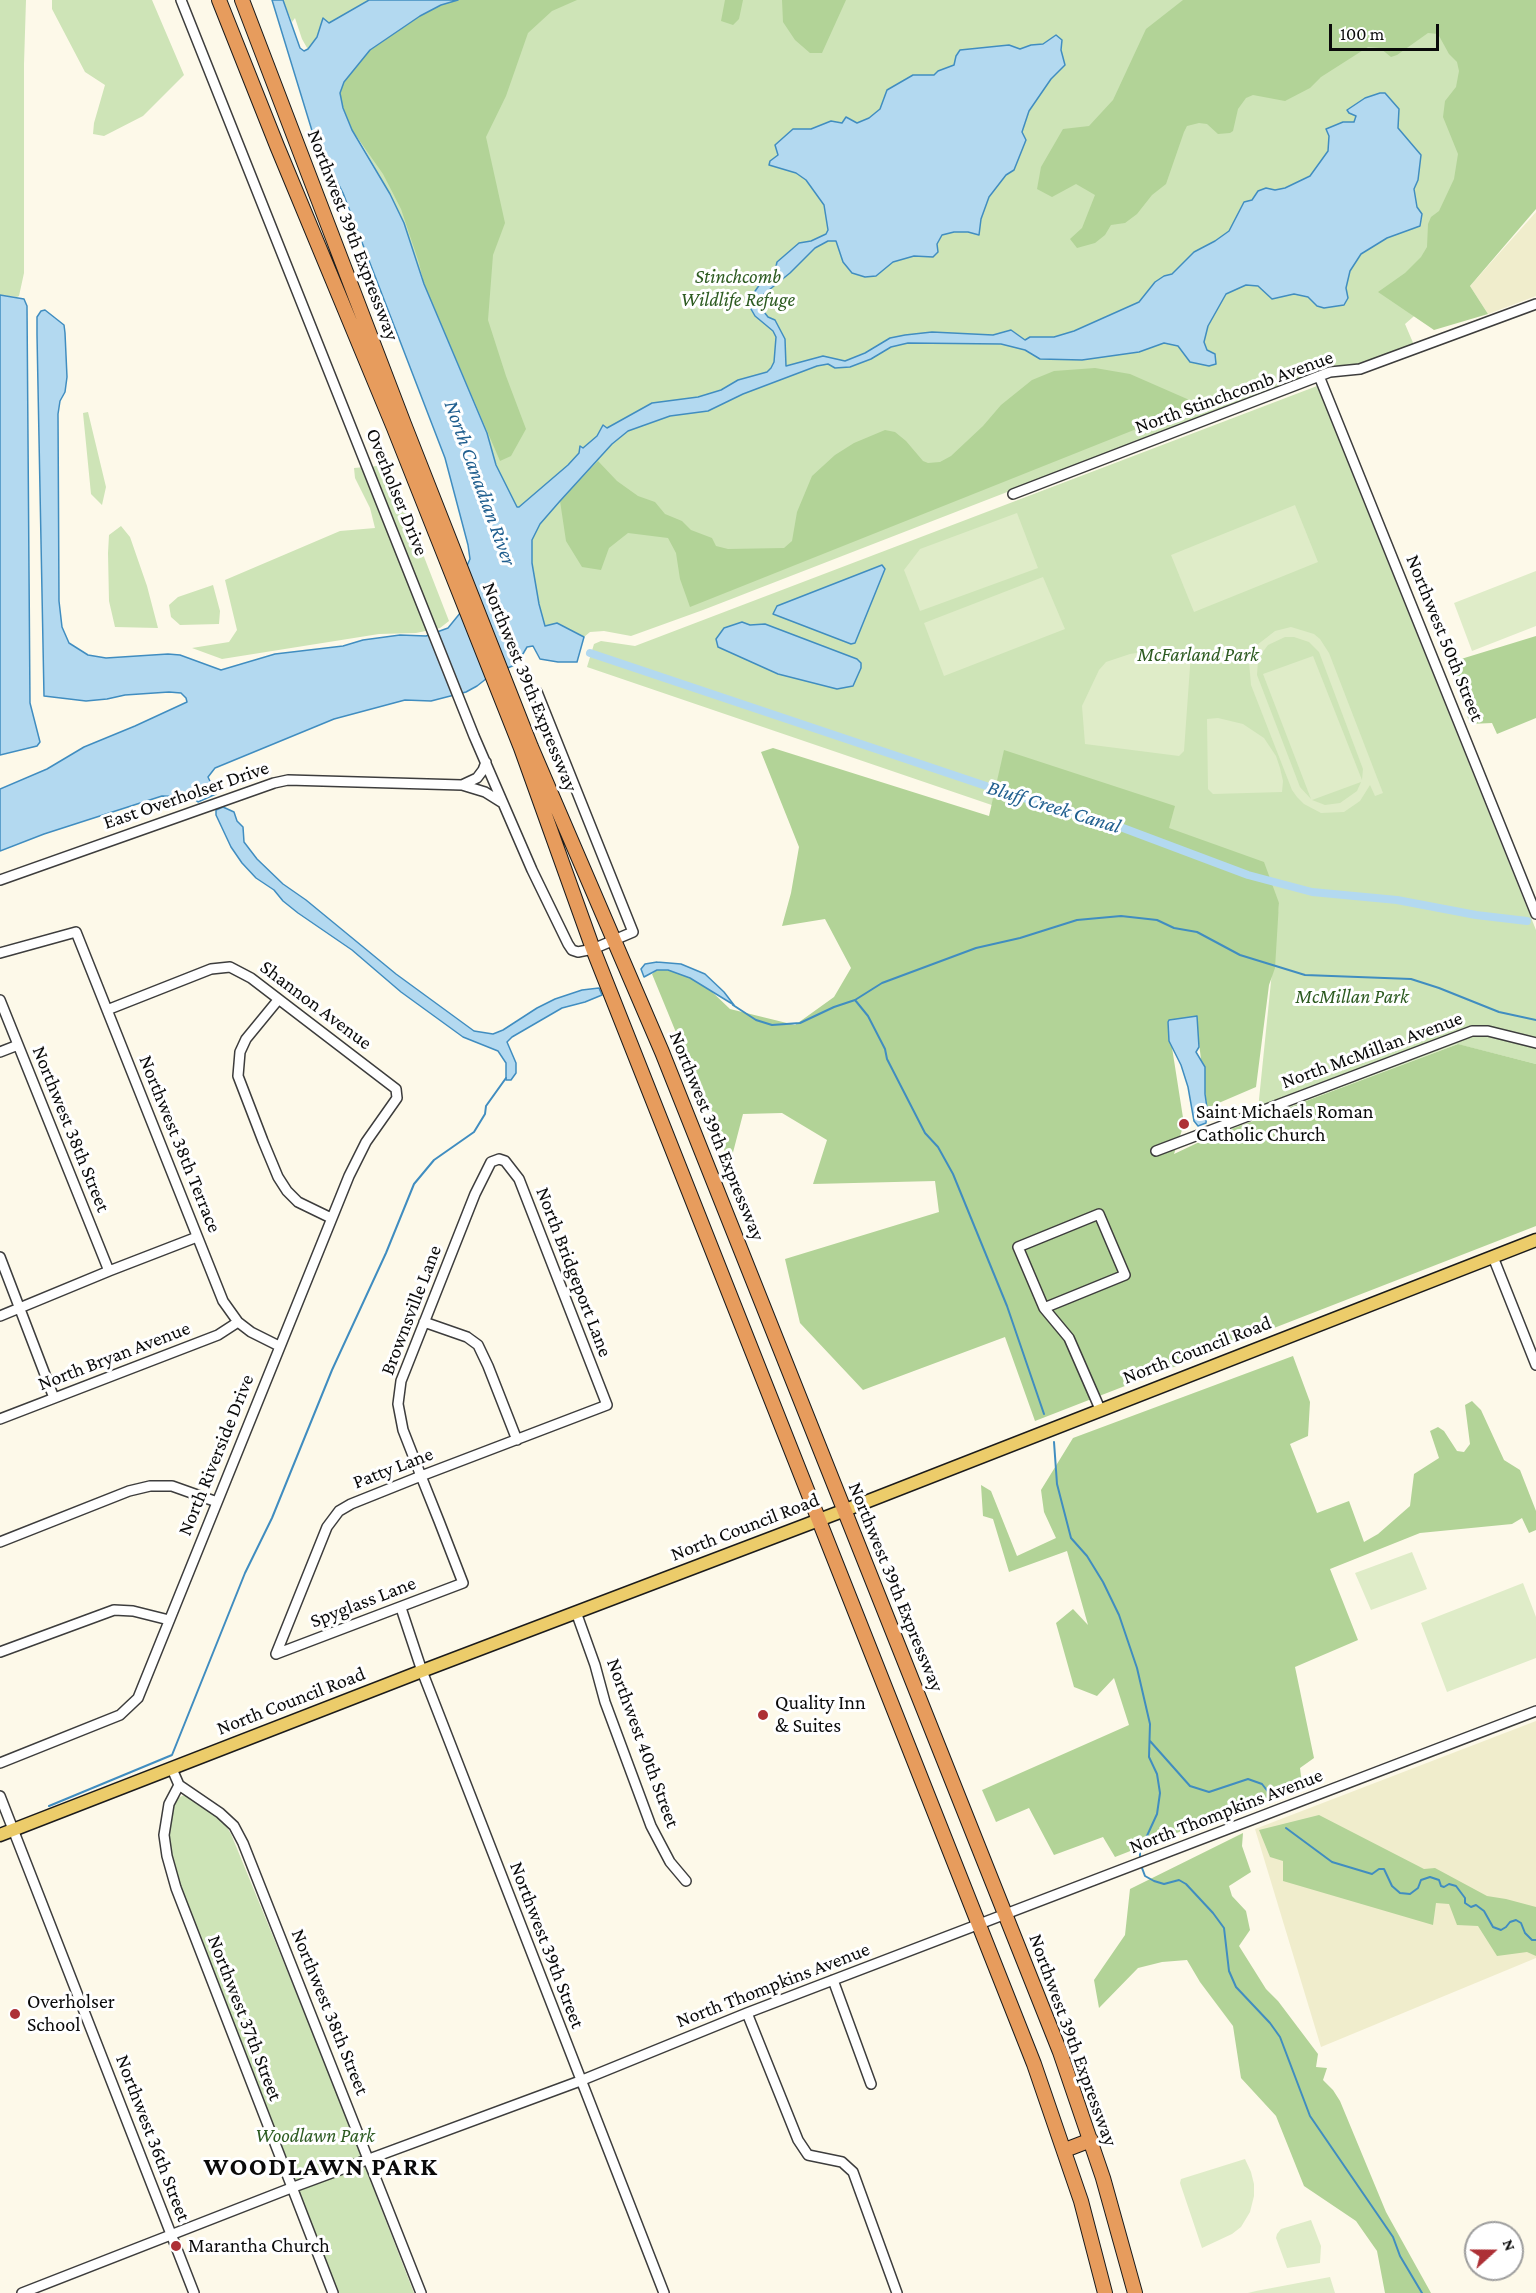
<!DOCTYPE html>
<html>
<head>
<meta charset="utf-8">
<style>
  body { margin:0 }
  #map { position:relative; width:1536px; height:2293px; overflow:hidden; background:#fdf9e9; font-family:"Crimson Pro",serif }
  canvas { display:block }
  .north { position:absolute; left:1464px; top:2221px; width:60px; height:60px; box-sizing:border-box; background:#fff; border:2px solid #9d9d9d; border-radius:50%; rotate:69deg; font-size:16px; font-weight:700; line-height:24px; text-align:center; color:#0a0a0a }
  .north::after { content:''; display:block; margin:auto; width:21px; height:27px; background:#ad3036; clip-path:polygon(50% 0,100% 100%,50% 72%,0 100%) }
  .scale { position:absolute; left:1329px; top:24px; width:110px; height:27px; box-sizing:border-box; border:3px solid #0a0a0a; border-top:0; padding-left:8px; font-size:18px; line-height:21px; white-space:nowrap; color:#0a0a0a; -webkit-text-stroke:4px #fff; paint-order:stroke }
</style>
</head>
<body>
<div id="map">
<canvas width="1536" height="2293"></canvas>
<div class="north">N</div>
<div class="scale">100 m</div>
</div>
<script>
const c = document.querySelector('canvas').getContext('2d');
c.lineJoin = 'round';
function fillPath(path, color) {
  c.fillStyle = color;
  c.fill(path, 'evenodd');
}
function toPath(rows) {
  const path = new Path2D();
  for (const r of rows) {
    path.moveTo(r[0], r[1]);
    for (let i = 2; i < r.length; i += 2) path.lineTo(r[i], r[i + 1]);
  }
  return path;
}
function trace(path, color, width, dash) {
  c.strokeStyle = color;
  c.lineWidth = width;
  c.lineCap = dash ? 'butt' : 'round';
  c.setLineDash(dash || []);
  c.stroke(path);
}
function write(font, color, halo, rows, align = 'center') {
  c.font = font + ' "Crimson Pro",serif';
  c.lineWidth = 6;
  c.setLineDash([]);
  c.textBaseline = 'middle';
  c.strokeStyle = halo;
  c.fillStyle = color;
  for (const [text, x, y, turn = 0] of rows) {
    c.save();
    c.translate(x, y);
    c.rotate((+turn || 0) * Math.PI / 180);
    c.textAlign = isNaN(turn) ? turn : align;
    if (halo) c.strokeText(text, 0, 0);
    c.fillText(text, 0, 0);
    c.restore();
  }
}
fillPath(toPath([
  [1536,212,1536,296,1488,314,1470,286],
  [1536,1721,1536,1958,1321,2047,1255,1829]
]), '#f0edcc');
fillPath(toPath([
  [0,0,26,0,24,64,24,273,19,296,17,297,0,295],
  [52,0,152,0,184,75,143,116,104,136,93,134,94,123,105,85,85,72,52,9],
  [283,0,1535,0,1536,15,1443,291,1405,324,1414,345,1357,364,1332,366,703,610,631,636,604,631,590,632,584,637,557,623,545,626,539,604,532,563,532,540,496,465,390,194,302,39,295,18,292,22],
  [1317,386,1536,930,1536,1064,1457,1044,1257,1119,1279,903,587,667,594,644,601,641,635,646],
  [88,412,106,487,102,505,91,494,83,413],
  [377,466,398,490,449,621,440,628,416,633,379,634,222,659,192,648,229,642,237,630,225,580,340,531,375,528,370,508,355,478,354,468],
  [121,526,130,537,147,586,158,628,115,627,109,601,108,553,109,535],
  [213,585,220,611,219,624,180,625,171,617,169,605,178,597],
  [184,1795,223,1821,231,1834,364,2158,377,2198,414,2293,337,2293,230,2012,200,1945,177,1880,171,1852,168,1828,173,1805,176,1799]
]), '#cee4b7');
fillPath(toPath([
  [458,0,577,0,552,11,528,33,506,96,486,137,505,223,493,255,488,320,506,376,526,429,511,456,500,461,424,284,419,263,401,209,383,174,352,130,343,108,340,93,343,82,370,50,420,16,441,5],
  [725,0,743,0,739,19,733,25,721,21],
  [782,0,846,0,822,53,810,53,795,40,783,22],
  [1183,0,1536,0,1536,209,1470,286,1488,314,1434,330,1378,292,1405,273,1421,257,1427,247,1428,224,1431,217,1439,211,1454,179,1458,154,1443,117,1445,101,1456,87,1459,71,1457,62,1449,54,1438,34,1428,33,1397,55,1391,57,1380,48,1368,47,1321,77,1310,88,1285,101,1253,95,1246,98,1238,109,1233,131,1230,133,1218,134,1207,124,1199,123,1187,126,1184,132,1166,184,1152,195,1137,214,1125,223,1111,225,1105,235,1095,243,1077,248,1070,239,1082,228,1095,195,1076,184,1052,197,1037,189,1041,167,1063,129,1089,126,1113,100,1146,29],
  [1095,368,1130,374,1194,402,1179,412,690,607,680,579,676,553,668,538,628,533,609,548,601,570,582,567,566,541,560,501,598,461,617,481,638,496,655,502,665,514,682,521,691,530,712,538,716,546,728,549,784,548,792,541,797,512,812,476,835,455,854,443,885,430,895,432,906,441,923,461,928,463,940,462,951,456,983,426,1001,405,1032,380,1054,371],
  [1536,636,1536,718,1497,734,1492,723,1470,724,1448,663],
  [773,748,989,816,1004,750,1175,806,1169,828,1264,862,1279,903,1275,968,1269,985,1256,1087,1207,1108,1198,1035,1168,1022,1184,1124,1174,1154,1210,1137,1458,1044,1536,1064,1536,1226,1035,1421,1005,1337,863,1390,800,1323,785,1259,939,1212,935,1181,813,1184,827,1140,782,1113,743,1114,730,1164,652,974,657,970,668,970,684,975,708,988,730,1009,795,1025,834,997,851,968,825,919,782,926,791,893,799,847,761,752],
  [1293,1356,1310,1402,1308,1436,1290,1444,1317,1513,1349,1501,1364,1542,1378,1534,1410,1506,1414,1474,1439,1458,1430,1431,1438,1427,1444,1431,1457,1451,1464,1452,1470,1444,1465,1405,1472,1401,1481,1410,1504,1460,1520,1470,1536,1511,1536,1530,1529,1533,1522,1518,1512,1524,1420,1533,1330,1569,1358,1640,1295,1667,1314,1758,1300,1768,1302,1784,1115,1857,1103,1837,1054,1855,1029,1808,996,1822,982,1790,1129,1725,1114,1678,1097,1696,1074,1687,1056,1623,1073,1609,1088,1625,1067,1551,1009,1572,993,1519,983,1516,981,1485,991,1491,1017,1556,1056,1538,1044,1512,1041,1490,1073,1438],
  [1319,1815,1424,1869,1435,1868,1487,1896,1506,1899,1536,1907,1536,1956,1527,1952,1497,1956,1478,1926,1457,1925,1449,1904,1436,1903,1433,1925,1283,1881,1283,1861,1270,1857,1259,1830],
  [1243,1833,1242,1846,1251,1872,1229,1886,1232,1896,1246,1911,1250,1930,1239,1946,1266,1989,1278,2001,1318,2054,1316,2067,1327,2068,1323,2080,1333,2090,1340,2101,1386,2212,1431,2293,1385,2293,1377,2251,1356,2221,1304,2186,1276,2116,1241,2078,1233,2026,1200,1982,1187,1960,1162,1962,1138,1968,1099,2008,1094,1980,1125,1935,1130,1889]
]), '#b2d397');
fillPath(toPath([
  [1295,505,1318,562,1194,612,1171,555],
  [1017,513,1038,568,920,611,904,570,920,549],
  [1536,571,1536,626,1472,651,1454,603],
  [1043,577,1065,629,944,676,924,623],
  [1291,627,1314,634,1320,639,1329,653,1383,793,1375,796,1370,785,1360,801,1344,812,1321,813,1304,804,1297,797,1292,790,1251,685,1249,662,1257,645,1275,631],
  [1285,637,1294,637,1309,642,1319,652,1363,769,1362,780,1313,656,1263,674,1311,799,1300,787,1257,675,1258,661,1262,653,1268,645],
  [1361,782,1357,791,1340,803,1325,805,1312,800],
  [1155,650,1191,653,1184,751,1179,756,1085,744,1082,706,1099,670,1106,662,1130,654],
  [1218,718,1243,724,1264,738,1276,756,1280,768,1283,781,1282,792,1213,794,1208,789,1207,719],
  [1412,1552,1427,1589,1371,1610,1355,1573],
  [1523,1583,1536,1617,1536,1658,1447,1692,1421,1623],
  [1245,2159,1251,2172,1254,2184,1254,2196,1250,2212,1241,2227,1232,2234,1202,2248,1180,2183,1181,2179],
  [1311,2220,1321,2246,1320,2263,1287,2268,1276,2238,1277,2234,1281,2229],
  [1330,2277,1335,2293,1248,2293,1256,2291]
]), '#dfecc8');
const water = toPath([
  [272,0,283,0,300,48,304,51,308,49,317,37,323,18,329,23,369,0,458,0,441,5,420,16,370,50,344,82,340,93,343,108,352,130,390,194,404,223,424,284,487,433,496,465,517,507,519,507,568,465,579,453,580,446,583,448,597,436,603,425,607,428,652,403,698,397,721,390,738,380,767,372,771,368,774,362,776,337,773,331,755,316,751,309,751,297,760,284,774,275,777,262,799,243,811,241,826,234,828,230,824,205,806,180,796,173,769,165,770,161,778,155,775,145,793,129,811,129,831,121,842,123,846,117,857,123,869,118,880,109,887,90,913,75,934,75,938,71,954,65,956,56,960,50,1009,45,1020,49,1031,45,1043,44,1056,35,1062,40,1061,50,1065,65,1051,79,1029,111,1022,132,1026,140,1014,170,1006,175,989,197,981,219,979,235,968,232,954,232,942,235,937,244,938,252,933,257,914,256,893,262,876,276,865,277,852,273,843,262,836,241,828,241,815,248,790,273,764,294,761,301,761,308,768,317,775,320,785,339,786,366,823,356,845,361,865,353,890,338,905,335,932,332,993,335,1011,330,1025,340,1030,337,1054,337,1074,331,1139,302,1155,282,1164,276,1172,274,1194,252,1215,241,1229,231,1244,202,1252,200,1258,191,1266,188,1275,190,1285,188,1310,176,1328,151,1329,136,1326,129,1343,122,1354,122,1356,116,1349,113,1347,110,1365,98,1380,93,1385,93,1399,109,1398,128,1421,155,1418,180,1414,189,1417,207,1422,214,1420,226,1387,238,1361,254,1350,271,1346,288,1348,298,1344,305,1324,308,1317,306,1308,297,1294,294,1272,299,1258,286,1246,285,1226,294,1208,326,1204,342,1207,350,1215,354,1216,364,1209,366,1190,362,1178,346,1164,343,1139,352,1082,360,1040,359,1025,350,1001,344,908,343,891,347,871,359,850,367,835,368,828,364,817,366,743,394,708,411,670,416,628,431,612,444,560,501,540,524,532,540,532,563,539,604,545,626,557,623,584,637,577,662,558,662,540,659,533,646,527,647,517,664,491,675,477,686,466,692,431,701,405,700,334,719,215,768,208,777,216,794,198,802,191,797,162,796,44,834,0,851,0,789,47,769,84,747,135,726,187,702,186,698,181,693,169,692,125,695,107,699,86,701,44,696,37,335,37,317,41,311,45,310,64,325,65,333,67,377,65,392,60,401,58,414,59,601,62,627,69,643,88,655,106,658,168,654,180,655,221,670,275,654,343,646,363,640,400,635,426,636,448,628,461,612,465,570,470,559,468,545,445,458,343,193,313,134,272,0],
  [0,295,24,299,27,306,30,703,40,742,37,746,0,755,0,295],
  [882,565,885,569,855,643,851,644,773,614,777,606,882,565],
  [742,622,750,625,765,624,857,659,861,663,861,668,853,686,837,689,778,674,718,647,716,639,724,628,742,622],
  [223,807,234,812,237,821,243,827,244,842,257,859,283,884,306,900,396,974,474,1031,493,1034,503,1030,537,1008,555,999,582,990,599,988,602,995,585,1002,562,1008,512,1037,507,1042,516,1063,516,1073,511,1080,506,1080,506,1063,498,1051,463,1037,401,992,352,950,298,913,283,901,274,890,256,878,242,863,231,847,216,815,216,810,223,807],
  [657,962,681,964,705,974,724,992,734,1005,690,978,668,970,657,970,644,977,641,969,645,964,657,962],
  [1197,1016,1199,1047,1196,1052,1205,1067,1205,1094,1207,1108,1206,1123,1198,1126,1194,1121,1188,1087,1181,1065,1169,1041,1168,1022,1169,1020,1197,1016]
]);
fillPath(water, '#b3d9f0');
trace(water, '#408dc0', 1.5);
trace(toPath([
  [855,1000,868,1016,885,1049,887,1059,925,1133,938,1147,953,1174,1007,1306,1044,1414],
  [733,1005,756,1020,772,1025,800,1023,834,1007,855,1000,882,983,976,948,1020,938,1077,920,1121,916,1157,920,1174,928,1197,932,1240,955,1305,975,1411,979,1439,988,1499,1012,1536,1020],
  [1054,1442,1057,1484,1071,1538,1087,1556,1103,1582,1119,1615,1137,1668,1150,1724,1149,1757,1157,1774,1160,1793,1157,1814,1140,1851,1140,1858],
  [1150,1741,1190,1786,1209,1792,1248,1779,1262,1784,1273,1798],
  [49,1806,172,1755,245,1573,272,1518,332,1370,386,1253,414,1184,434,1160,474,1132,485,1114,486,1106,506,1078],
  [1286,1828,1332,1862,1372,1874,1379,1869,1384,1869,1392,1886,1400,1893,1410,1894,1418,1888,1421,1880,1430,1877,1439,1880,1441,1886,1444,1887,1449,1884,1456,1886,1465,1898,1465,1903,1471,1907,1476,1905,1484,1911,1493,1927,1501,1930,1506,1927,1510,1922,1516,1920,1521,1923,1525,1933,1532,1940,1536,1940],
  [1142,1868,1145,1876,1154,1881,1164,1884,1179,1880,1186,1884,1213,1913,1224,1928,1229,1971,1236,1987,1270,2023,1280,2037,1310,2116,1393,2237,1400,2256,1422,2293]
]), '#408dc0', 2);
trace(toPath([
  [590,653,1013,795,1115,825,1248,875,1312,892,1397,900,1476,915,1527,921]
]), '#b3d9f0', 8);
const minor = toPath([
  [181,0,474,736,532,870,568,944,572,950,578,952,593,949,633,932,537,692],
  [1319,376,1536,914],
  [1013,494,1330,372,1360,369,1536,304],
  [462,785,477,778,483,770,486,762],
  [0,880,274,783,288,780,462,785,485,792,501,802],
  [0,953,76,932,223,1301,238,1322,251,1332,279,1346],
  [0,1000,109,1271],
  [278,1000,246,1039,240,1052,238,1076,263,1141,278,1177,287,1191,298,1202,331,1218],
  [0,1052,18,1045],
  [1156,1151,1472,1031,1488,1031,1536,1043],
  [0,1257,54,1398],
  [1493,1257,1536,1365],
  [1044,1308,1125,1275,1099,1214,1018,1247,1044,1308,1069,1338,1100,1409],
  [0,1316,109,1271,197,1237],
  [424,1322,467,1337,478,1345,488,1366,517,1440],
  [0,1419,218,1335,238,1322],
  [0,1542,129,1491,150,1486,172,1486,217,1502],
  [401,1608,422,1671,664,2293],
  [576,1612,595,1665,605,1702,651,1826,670,1862,686,1881],
  [0,1652,114,1610,133,1611,169,1620],
  [276,1654,463,1583,439,1521,421,1476,403,1430,398,1404,401,1381,475,1194,491,1162,499,1159,505,1161,519,1179,607,1405,421,1476,351,1504,339,1511,327,1527,276,1654],
  [0,1763,120,1715,138,1698,349,1176,366,1142,397,1098,396,1089,251,978,230,967,211,969,107,1010],
  [172,1769,179,1785,220,1813,234,1826,243,1843,421,2293],
  [179,1785,169,1804,164,1835,167,1856,176,1888,333,2293],
  [0,1796,194,2293],
  [833,1980,871,2084],
  [747,2013,798,2140,808,2155,842,2162,853,2172,897,2293],
  [22,2293,291,2188,580,2081,747,2013,1536,1711]
]);
const major = toPath([
  [0,1835,422,1671,853,1507,1536,1240]
]);
const highway = toPath([
  [219,0,277,146,394,428,521,748,593,949,1034,2064,1081,2201,1105,2293],
  [242,0,404,424,531,747,662,1052,1060,2052,1103,2178,1135,2293],
  [1065,2150,1091,2140]
]);
trace(minor, '#3d3d3d', 12);
trace(major, '#1b1b1b', 15);
trace(highway, '#1b1b1b', 16);
trace(minor, '#fff', 9);
trace(major, '#eccc6a', 12);
trace(highway, '#e79c5d', 14);
for (const [x, y, r, color] of [
  [1184,1124,6,"#ad3036"],
  [763,1715,6,"#ad3036"],
  [15,2014,6,"#ad3036"],
  [176,2246,6,"#ad3036"]
]) {
  const dot = new Path2D();
  dot.arc(x, y, r, 0, 2 * Math.PI);
  c.fillStyle = color;
  c.fill(dot);
  trace(dot, '#fff', 2);
}
write('20px', '#0a0a0a', '#fff', [
  ["Northwest 39th Expressway",353,235,69],
  ["North Stinchcomb Avenue",1234,392,-20],
  ["Overholser Drive",397,492,68],
  ["Northwest 50th Street",1445,638,68],
  ["Northwest 39th Expressway",530,687,68],
  ["East Overholser Drive",186,795,-19],
  ["Shannon Avenue",316,1005,37],
  ["North McMillan Avenue",1372,1050,-20],
  ["Northwest 38th Street",71,1129,68],
  ["Northwest 39th Expressway",717,1136,68],
  ["Northwest 38th Terrace",180,1144,68],
  ["North Bridgeport Lane",574,1272,69],
  ["Brownsville Lane",411,1310,-69],
  ["North Council Road",1197,1350,-21],
  ["North Bryan Avenue",114,1356,-21],
  ["North Riverside Drive",216,1455,-68],
  ["Patty Lane",393,1468,-21],
  ["North Council Road",745,1527,-21],
  ["Northwest 39th Expressway",896,1587,68],
  ["Spyglass Lane",363,1602,-21],
  ["North Council Road",291,1701,-21],
  ["Northwest 40th Street",643,1743,70],
  ["North Thompkins Avenue",1226,1811,-21],
  ["Northwest 39th Street",547,1945,69],
  ["North Thompkins Avenue",773,1985,-21],
  ["Northwest 38th Street",330,2012,68],
  ["Northwest 37th Street",245,2018,69],
  ["Northwest 39th Expressway",1073,2040,70],
  ["Northwest 36th Street",153,2138,69]
]);
write('italic 20px', '#2d5b21', '#fff', [
  ["Stinchcomb",738,277],
  ["Wildlife Refuge",738,300],
  ["McFarland Park",1198,655],
  ["McMillan Park",1352,997],
  ["Woodlawn Park",315,2136]
]);
write('20px', '#0a0a0a', '#fff', [
  ["Saint Michaels Roman",1196,1112],
  ["Catholic Church",1196,1135],
  ["Quality Inn",775,1703],
  ["& Suites",775,1726],
  ["Overholser",27,2002],
  ["School",27,2025],
  ["Marantha Church",188,2246]
], 'left');
write('italic 21px', '#205f8f', '#fff', [
  ["North Canadian River",480,483,70],
  ["Bluff Creek Canal",1054,807,17]
]);
c.letterSpacing = '1.5px';
write('bold 26px', '#0a0a0a', '#fff', [
  ["WOODLAWN PARK",321,2167]
]);
c.letterSpacing = '0px';
</script>
</body>
</html>
